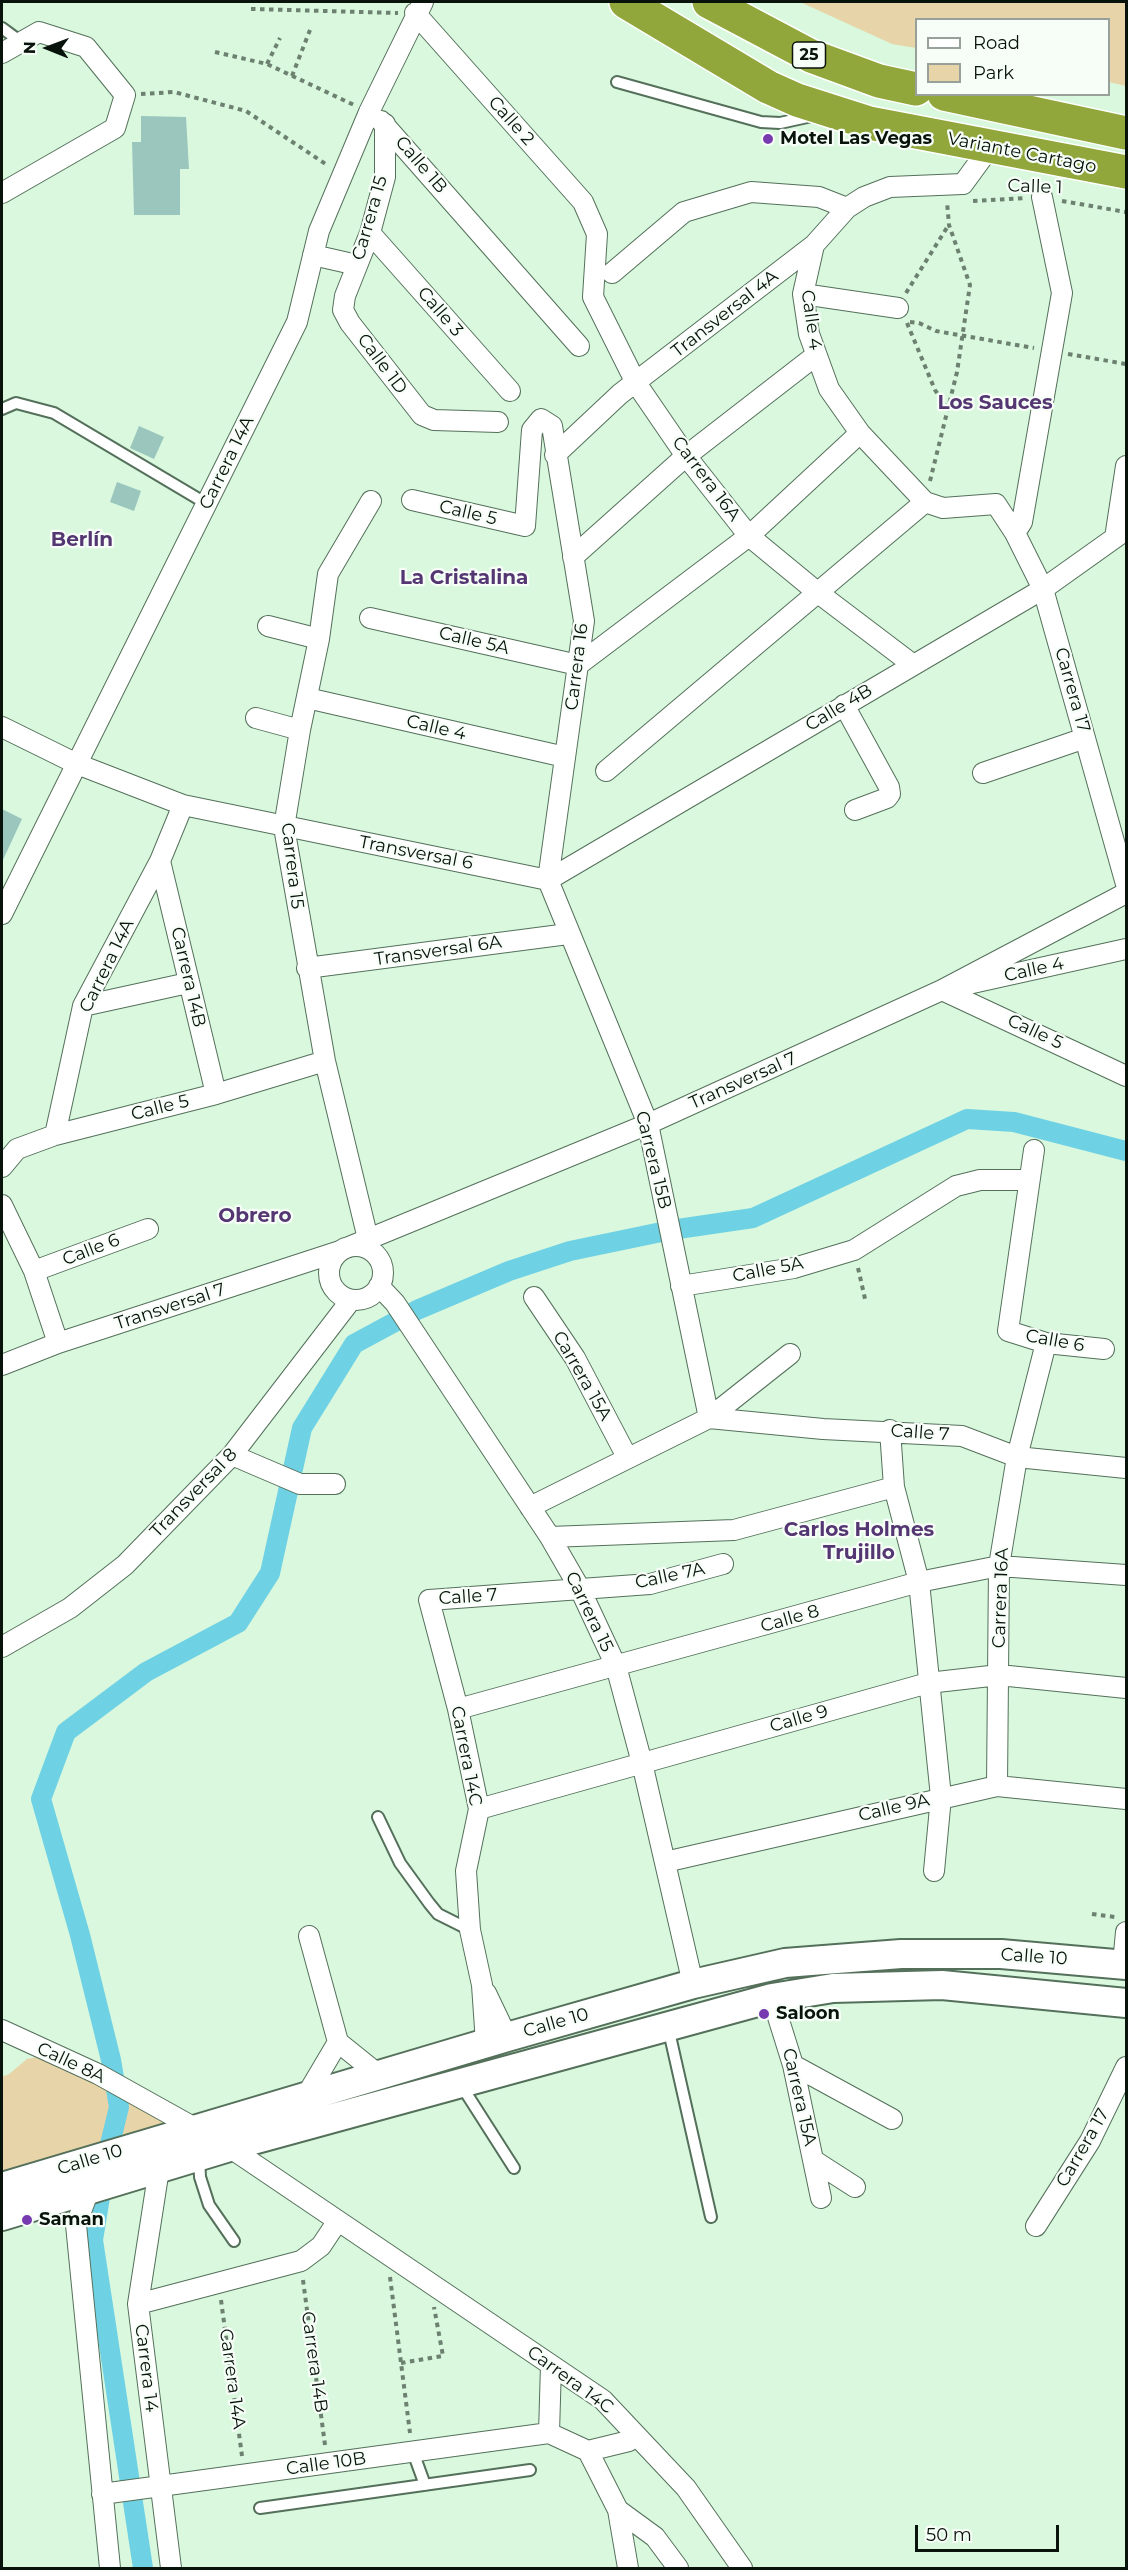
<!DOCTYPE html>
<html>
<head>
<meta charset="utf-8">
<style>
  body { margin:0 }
  #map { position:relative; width:1128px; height:2570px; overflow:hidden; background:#d9f8de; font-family:Montserrat,sans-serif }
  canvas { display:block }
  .frame { position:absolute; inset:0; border:3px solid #08130b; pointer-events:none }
  .legend { position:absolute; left:915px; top:18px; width:195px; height:78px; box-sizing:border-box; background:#f7fef8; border:2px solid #97a099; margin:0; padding:8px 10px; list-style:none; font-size:18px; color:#08130b }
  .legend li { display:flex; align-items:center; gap:12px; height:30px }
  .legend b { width:30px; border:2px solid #97a099 }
  .north { position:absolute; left:18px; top:18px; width:60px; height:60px; -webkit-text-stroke:4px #f7fef8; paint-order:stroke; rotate:271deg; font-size:16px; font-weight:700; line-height:24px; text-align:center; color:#08130b }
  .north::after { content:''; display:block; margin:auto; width:21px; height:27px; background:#08130b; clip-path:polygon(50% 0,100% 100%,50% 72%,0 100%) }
  .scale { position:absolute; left:915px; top:2525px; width:144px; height:27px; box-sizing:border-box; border:3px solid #08130b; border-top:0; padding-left:8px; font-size:18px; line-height:21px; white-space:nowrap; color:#08130b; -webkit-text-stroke:4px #f7fef8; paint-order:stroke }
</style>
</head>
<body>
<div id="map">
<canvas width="1128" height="2570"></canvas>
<div class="frame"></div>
<ul class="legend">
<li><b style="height:8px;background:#fff"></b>Road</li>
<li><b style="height:16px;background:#e7d5a9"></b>Park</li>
</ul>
<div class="north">N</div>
<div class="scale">50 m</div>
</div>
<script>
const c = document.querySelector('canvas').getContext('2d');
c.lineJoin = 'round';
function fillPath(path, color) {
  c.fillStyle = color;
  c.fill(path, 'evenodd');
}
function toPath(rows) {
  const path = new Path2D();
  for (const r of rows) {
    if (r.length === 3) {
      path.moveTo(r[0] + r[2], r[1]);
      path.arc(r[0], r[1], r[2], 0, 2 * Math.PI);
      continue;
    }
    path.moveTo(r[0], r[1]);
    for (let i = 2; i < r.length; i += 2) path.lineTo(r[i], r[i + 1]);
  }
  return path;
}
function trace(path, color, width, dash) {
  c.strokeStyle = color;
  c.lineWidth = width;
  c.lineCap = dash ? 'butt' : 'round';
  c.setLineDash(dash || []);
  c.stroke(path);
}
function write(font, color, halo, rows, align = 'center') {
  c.font = font + ' Montserrat,sans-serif';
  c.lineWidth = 4.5;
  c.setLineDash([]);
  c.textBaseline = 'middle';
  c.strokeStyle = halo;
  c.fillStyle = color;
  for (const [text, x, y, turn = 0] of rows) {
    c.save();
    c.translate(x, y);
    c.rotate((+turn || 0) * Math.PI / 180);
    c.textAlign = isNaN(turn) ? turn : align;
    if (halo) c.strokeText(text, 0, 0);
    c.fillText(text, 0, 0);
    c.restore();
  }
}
fillPath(toPath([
  [800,2,1126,2,1126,86,1109,82,1108,20,916,20,916,48,892,44],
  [36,2057,90,2077,184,2127,2,2182,2,2077,9,2074,27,2059]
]), '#e7d5a9');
trace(toPath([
  [110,2144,119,2107,111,2060,80,1935,41,1799,66,1732,146,1672,238,1623,270,1573,302,1428,354,1344,417,1310,509,1271,570,1251,671,1230,753,1218,967,1119,1014,1122,1126,1151],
  [101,2191,93,2240,143,2568]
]), '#6fd1e4', 20);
fillPath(toPath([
  [141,116,186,117,189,169,180,169,180,215,134,215,132,142,141,142],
  [139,426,164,437,154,459,130,448],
  [117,482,141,491,134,511,110,502],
  [2,809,22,819,2,862]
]), '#9ac6bd');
const lane = toPath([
  [2,28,21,42],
  [617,82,761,122,780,123,812,116],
  [2,409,16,403,54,413,207,504],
  [378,1817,400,1863,429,1903,438,1914,470,1930],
  [668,2027,711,2217],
  [461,2085,514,2168],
  [199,2157,200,2177,209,2205,234,2241],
  [413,2452,425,2485],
  [260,2508,530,2470]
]);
const street = toPath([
  [415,13,583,202,597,234,593,297,636,383,686,456,749,536,817,592,912,664],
  [2,53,39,32,86,47,125,95,115,128,2,193],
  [381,121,579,346],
  [385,124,385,177,370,233,345,296,343,310,350,323,422,415,434,420,498,422],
  [990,147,963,184,890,187,864,197,847,208,814,245,803,294,809,334,829,389,860,433,925,502,943,508,996,504,1015,533,1043,589,1126,884],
  [370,233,510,391],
  [313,255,357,265],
  [612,273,684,212,751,192,819,197,847,208],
  [803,294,898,308],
  [555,455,620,394,814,245],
  [412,500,525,526,532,430,541,419,552,426,584,621,548,880,648,1124,709,1418,823,1429,962,1436,1017,1457,1126,1468],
  [1015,533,1022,522,1062,293,1042,197],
  [1115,538,1126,466],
  [573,557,686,456,815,356],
  [370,618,578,665],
  [268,626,319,639],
  [578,665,749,536,860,433],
  [307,698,565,757],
  [844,705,889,787,890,794,887,798,855,810],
  [256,718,300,730],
  [2,727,77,764,183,805,548,880],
  [606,771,925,502],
  [983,773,1085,738],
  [160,861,216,1094],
  [548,880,1043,589,1126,530],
  [2,914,297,322,319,231,369,112,423,2],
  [307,968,568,934],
  [968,984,1126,949],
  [942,990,1126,1076],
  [83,1006,188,983],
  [55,1135,83,1006,160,861,183,805],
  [1034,1150,1008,1331,1046,1343,1104,1349],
  [2,1167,17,1149,55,1135,216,1094,325,1061],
  [2,1205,34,1271,58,1343],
  [368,1239,325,1061,284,827,300,730,319,639,328,574,371,501],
  [356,1273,27],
  [349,1247,648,1124,942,990,1126,893],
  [34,1271,148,1229],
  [379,1286,395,1303,550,1537,580,1589,616,1666,642,1763,693,1984],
  [681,1286,794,1268,854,1250,956,1186,980,1180,1029,1180],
  [534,1297,575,1358,627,1457],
  [2,1365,58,1343,340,1251],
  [890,1430,894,1487,919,1582,941,1797,934,1871],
  [232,1455,300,1484,335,1484],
  [530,1507,709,1418,790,1354],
  [550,1537,734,1530,894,1487],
  [2,1647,70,1608,125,1565,232,1455,351,1300],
  [458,1709,919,1582,999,1566,1126,1575],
  [997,1786,999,1566,1017,1457,1046,1343],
  [479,1809,928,1683,999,1675,1126,1688],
  [665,1862,997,1786,1126,1799],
  [309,1936,338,2042,379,2075],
  [1123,1964,1126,1932],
  [486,1993,507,2037],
  [772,1998,793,2065,821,2198],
  [2,2030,98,2074,229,2147,603,2400,686,2488,742,2568],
  [486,2043,482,1985,470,1930,466,1871,479,1809,458,1709,429,1600,650,1584,723,1564],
  [793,2065,892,2119],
  [306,2096,338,2042],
  [813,2160,855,2187],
  [159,2169,138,2304,171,2568],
  [89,2190,76,2225,110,2568],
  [1036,2226,1090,2141,1126,2067],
  [138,2304,301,2261,321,2246,337,2222],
  [549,2433,588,2451,629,2441,636,2435],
  [549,2433,551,2365],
  [588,2451,618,2510,628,2568],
  [102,2494,549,2433],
  [618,2510,655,2537,678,2568]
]);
const secondary = toPath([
  [2,2187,507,2037,693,1984,785,1963,901,1954,1001,1954,1126,1965],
  [2,2216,249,2141,772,1998,833,1988,942,1985,1126,2003]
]);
const highway = toPath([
  [626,2,768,87,797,100,869,123,1126,172],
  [709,2,811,56,879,81,916,89],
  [944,94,1126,133]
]);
trace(lane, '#54705a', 14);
trace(street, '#54705a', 22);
trace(secondary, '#54705a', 32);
trace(highway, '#fff', 36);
trace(toPath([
  [251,9,398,13],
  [215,52,267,64,354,105],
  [267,64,280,38],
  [292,76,310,30],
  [141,94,174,92,246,111,327,165],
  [973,201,1025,198],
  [1062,201,1126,212],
  [906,293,948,226],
  [910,322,919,323,936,331,1034,348],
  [907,323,935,390,947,408],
  [1068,354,1126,364],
  [930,481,957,372,970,285,949,225,947,202],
  [858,1268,866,1303],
  [1092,1914,1115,1917],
  [390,2277,410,2433],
  [303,2280,325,2445],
  [221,2300,242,2456],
  [401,2363,443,2356,434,2307]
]), '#6d8171', 4, [4.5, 4.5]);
trace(lane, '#fff', 10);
trace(street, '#fff', 20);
trace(secondary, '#fff', 28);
trace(highway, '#91a63b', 33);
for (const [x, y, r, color] of [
  [768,139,6,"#773aaf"],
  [764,2014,6,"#773aaf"],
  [27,2220,6,"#773aaf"]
]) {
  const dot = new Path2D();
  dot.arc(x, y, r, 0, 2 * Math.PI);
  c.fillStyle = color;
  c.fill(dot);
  trace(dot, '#f7fef8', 2);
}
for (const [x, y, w] of [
  [809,55,33]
]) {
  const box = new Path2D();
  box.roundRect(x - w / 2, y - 13, w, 26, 4.5);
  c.fillStyle = '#f7fef8';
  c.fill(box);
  trace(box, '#08130b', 1.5);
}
write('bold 16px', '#08130b', null, [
  ["25",809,55]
]);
write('18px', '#08130b', '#f7fef8', [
  ["Calle 2",511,121,48],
  ["Variante Cartago",1022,153,11],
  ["Calle 1B",421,165,49],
  ["Calle 1",1035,187,2],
  ["Carrera 15",370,218,-74],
  ["Calle 3",440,312,49],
  ["Transversal 4A",725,314,-38],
  ["Calle 4",811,320,82],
  ["Calle 1D",382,364,53],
  ["Carrera 14A",227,463,-64],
  ["Carrera 16A",706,479,53],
  ["Calle 5",468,513,13],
  ["Calle 5A",474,641,13],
  ["Carrera 16",577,667,-83],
  ["Carrera 17",1072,690,74],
  ["Calle 4B",839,708,-31],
  ["Calle 4",436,728,13],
  ["Transversal 6",416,853,11],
  ["Carrera 15",292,866,83],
  ["Transversal 6A",438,951,-8],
  ["Carrera 14A",107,966,-64],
  ["Calle 4",1034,970,-12],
  ["Carrera 14B",188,977,77],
  ["Calle 5",1035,1032,25],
  ["Transversal 7",743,1081,-24],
  ["Calle 5",160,1108,-14],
  ["Carrera 15B",653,1160,76],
  ["Calle 6",91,1250,-21],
  ["Calle 5A",768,1270,-11],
  ["Transversal 7",170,1307,-18],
  ["Calle 6",1055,1341,10],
  ["Carrera 15A",582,1376,60],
  ["Calle 7",920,1433,4],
  ["Transversal 8",194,1493,-46],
  ["Calle 7A",670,1576,-12],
  ["Calle 7",468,1597,-4],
  ["Carrera 16A",1001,1598,-88],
  ["Carrera 15",589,1612,64],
  ["Calle 8",790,1619,-16],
  ["Calle 9",799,1719,-16],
  ["Carrera 14C",466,1756,79],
  ["Calle 9A",894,1808,-13],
  ["Calle 10",1034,1957,4],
  ["Calle 10",556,2023,-16],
  ["Calle 8A",71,2063,25],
  ["Carrera 15A",799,2097,77],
  ["Carrera 17",1083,2148,-60],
  ["Calle 10",90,2160,-17],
  ["Carrera 14B",314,2362,82],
  ["Carrera 14",146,2368,83],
  ["Carrera 14A",232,2379,82],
  ["Carrera 14C",570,2380,36],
  ["Calle 10B",326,2464,-8]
]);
write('bold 18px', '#08130b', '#f7fef8', [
  ["Motel Las Vegas",780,139],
  ["Saloon",776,2014],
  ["Saman",39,2220]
], 'left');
write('bold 20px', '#543772', '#f7fef8', [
  ["Los Sauces",995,403],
  ["Berlín",82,540],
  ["La Cristalina",464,578],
  ["Obrero",255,1216],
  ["Carlos Holmes",859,1530],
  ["Trujillo",859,1553]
]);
</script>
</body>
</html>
